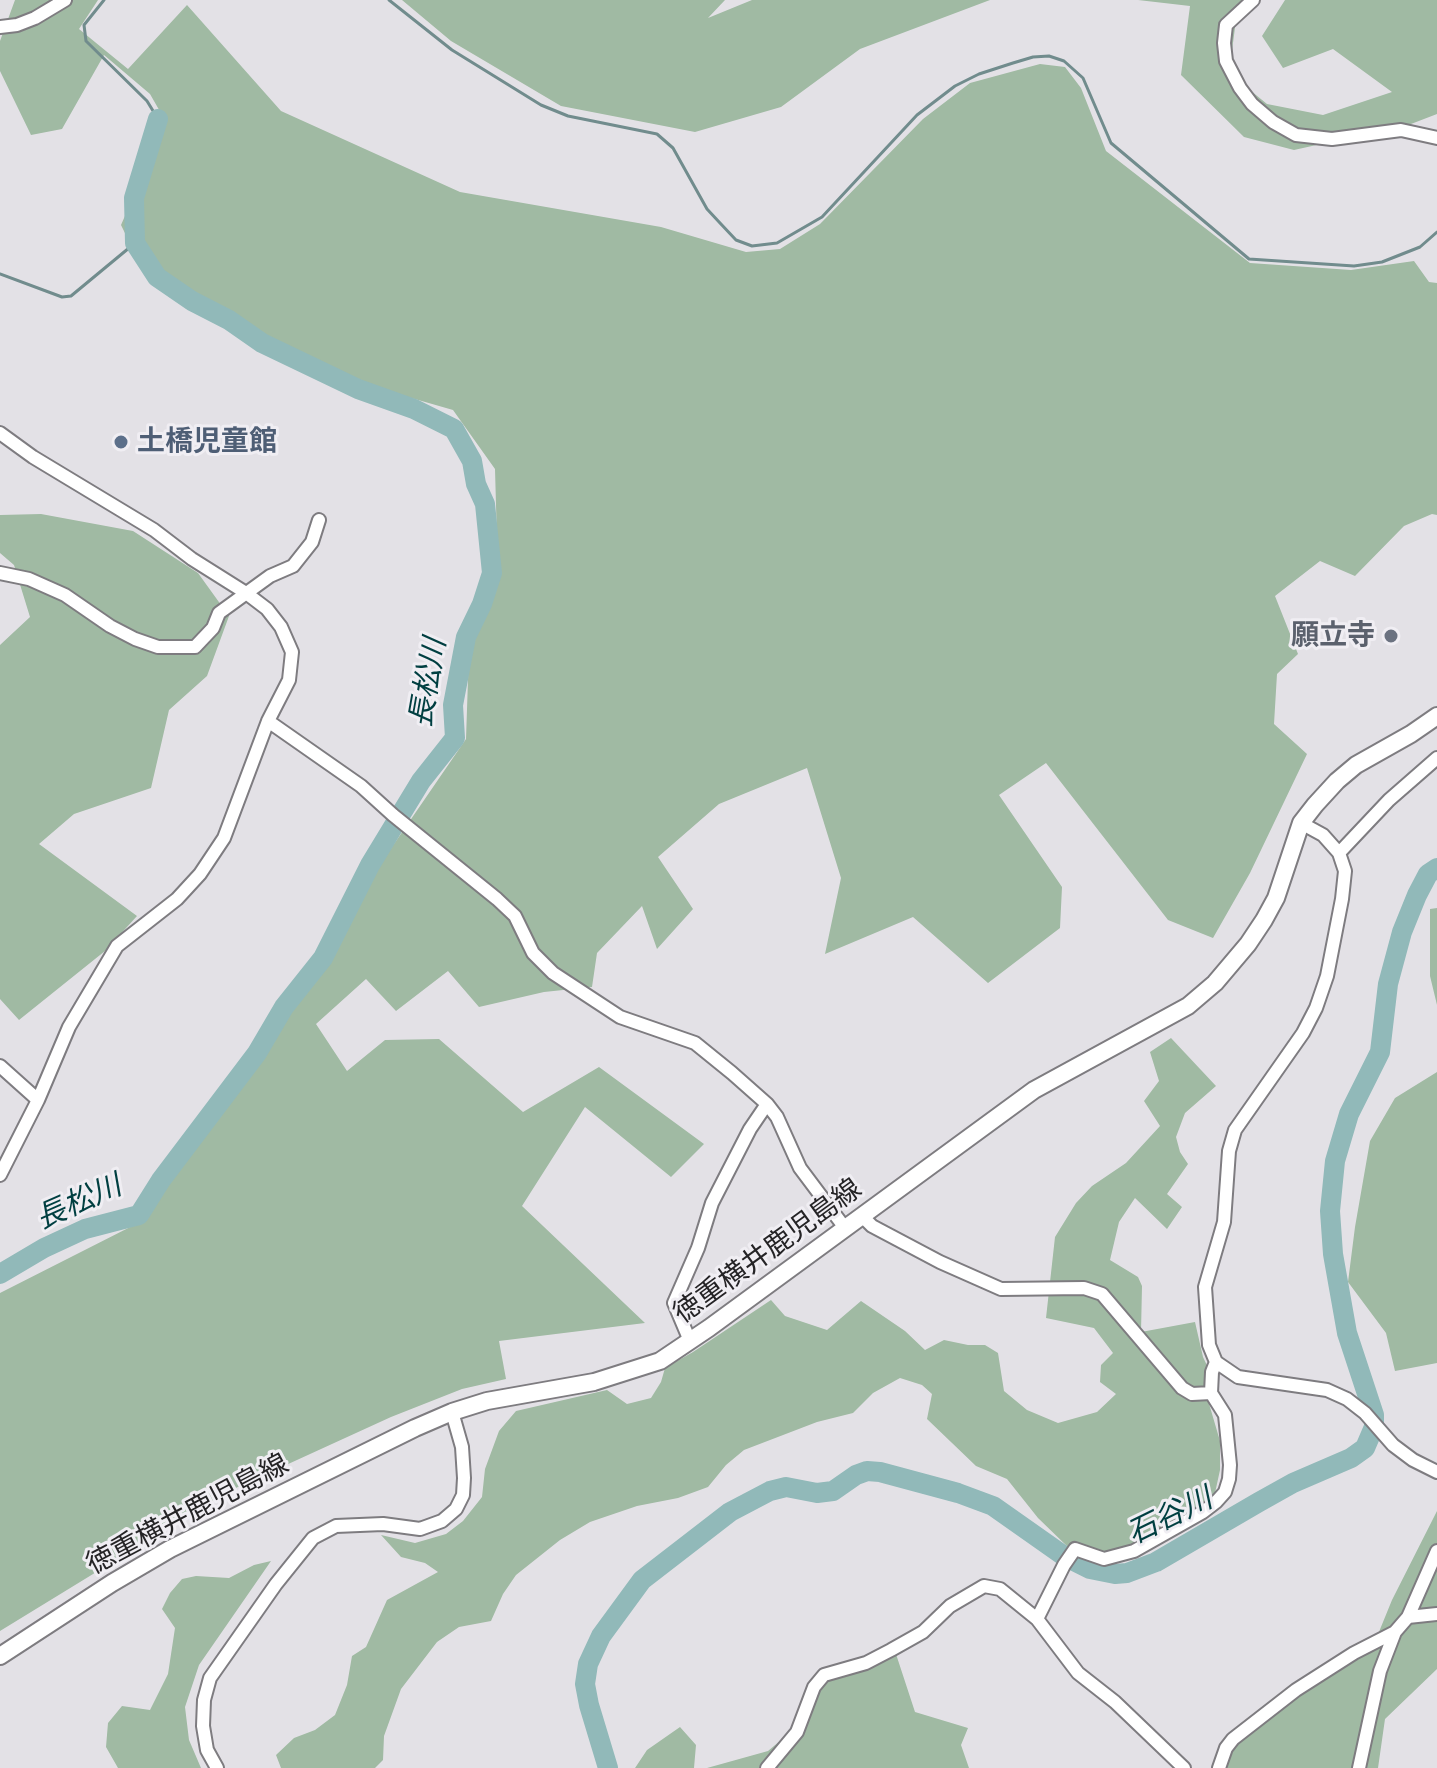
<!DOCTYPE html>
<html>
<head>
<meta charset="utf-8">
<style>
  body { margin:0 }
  canvas { display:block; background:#e3e1e6 }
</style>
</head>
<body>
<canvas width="1437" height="1768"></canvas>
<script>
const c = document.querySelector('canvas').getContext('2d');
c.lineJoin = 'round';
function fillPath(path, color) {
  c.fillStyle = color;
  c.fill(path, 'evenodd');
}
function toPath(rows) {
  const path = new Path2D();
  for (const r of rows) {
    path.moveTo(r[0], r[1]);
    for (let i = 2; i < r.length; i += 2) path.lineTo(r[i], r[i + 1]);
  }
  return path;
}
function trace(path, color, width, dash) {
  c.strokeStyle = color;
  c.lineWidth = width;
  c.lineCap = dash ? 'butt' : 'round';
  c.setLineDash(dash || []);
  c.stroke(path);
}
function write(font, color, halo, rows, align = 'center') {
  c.font = font + ' Arial,"Noto Sans JP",sans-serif';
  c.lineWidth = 6;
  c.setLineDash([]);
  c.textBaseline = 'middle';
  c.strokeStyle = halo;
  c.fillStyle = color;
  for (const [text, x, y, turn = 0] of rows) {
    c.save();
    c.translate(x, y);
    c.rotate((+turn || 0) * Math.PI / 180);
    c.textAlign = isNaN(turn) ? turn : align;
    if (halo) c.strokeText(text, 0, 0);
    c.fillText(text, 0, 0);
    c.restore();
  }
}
fillPath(toPath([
  [15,0,98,0,79,29,128,69,187,5,281,111,460,192,661,227,746,252,780,249,820,224,923,119,970,83,1040,64,1065,67,1081,88,1106,151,1250,263,1351,270,1414,261,1429,282,1437,283,1437,515,1432,514,1404,526,1355,576,1320,561,1275,596,1298,654,1277,674,1274,724,1307,754,1250,873,1213,938,1168,920,1046,763,999,795,1062,887,1060,928,988,983,913,917,825,954,841,878,807,768,719,804,658,857,693,909,657,949,642,906,597,953,592,987,544,992,479,1007,448,971,396,1011,366,979,316,1024,347,1071,385,1040,439,1039,523,1112,599,1067,704,1144,671,1177,585,1107,522,1206,645,1323,499,1341,506,1379,462,1389,391,1417,227,1492,0,1631,0,1293,144,1220,293,1007,383,860,466,739,469,650,498,577,495,469,453,410,321,372,145,274,121,225,166,122,150,94,104,55,62,129,31,135,0,71,0,41],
  [402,0,725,0,708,18,752,0,990,0,860,49,781,107,695,132,561,106,451,41],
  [1138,0,1242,0,1238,5,1229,73,1267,104,1323,115,1392,92,1333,49,1283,68,1262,36,1285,0,1437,0,1437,114,1411,124,1294,150,1244,137,1181,75,1190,6],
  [41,514,133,531,198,573,229,616,207,676,169,710,151,788,74,814,39,844,137,916,105,951,19,1020,0,999,0,645,30,617,14,565,0,553,0,515],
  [1437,908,1437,1005,1430,976,1430,909],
  [1171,1038,1216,1086,1185,1113,1176,1137,1180,1152,1188,1164,1167,1194,1182,1207,1167,1229,1135,1198,1119,1222,1110,1260,1138,1277,1142,1286,1141,1332,1195,1322,1203,1357,1211,1374,1205,1390,1220,1441,1220,1470,1215,1493,1202,1507,1144,1539,1121,1548,1092,1554,1070,1549,1038,1518,1007,1479,976,1466,927,1419,932,1394,922,1385,900,1378,873,1393,853,1413,817,1422,744,1450,726,1465,708,1487,678,1498,637,1506,590,1522,560,1540,516,1575,503,1594,491,1621,459,1627,437,1642,401,1689,384,1736,383,1760,375,1768,281,1768,276,1755,294,1738,315,1730,335,1715,347,1685,352,1656,366,1647,387,1600,438,1572,425,1563,401,1557,381,1535,415,1543,446,1534,463,1521,482,1497,485,1469,499,1431,516,1411,607,1390,627,1404,651,1398,661,1382,665,1368,693,1352,771,1300,785,1316,827,1330,861,1301,905,1331,925,1350,944,1340,968,1345,985,1345,998,1353,1004,1391,1027,1410,1058,1423,1097,1412,1116,1394,1100,1382,1101,1365,1113,1353,1094,1328,1046,1318,1055,1237,1076,1203,1092,1186,1126,1163,1160,1126,1144,1101,1159,1081,1150,1052],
  [1437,1072,1437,1363,1395,1371,1386,1333,1348,1282,1355,1227,1370,1141,1395,1098],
  [1437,1511,1437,1669,1385,1719,1378,1768,1225,1768,1233,1745,1293,1695,1372,1649,1392,1600],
  [271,1561,199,1665,185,1707,189,1740,201,1768,118,1768,106,1747,108,1723,122,1706,150,1710,168,1674,175,1628,162,1609,170,1593,182,1579,196,1576,229,1578,254,1565],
  [895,1651,915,1712,968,1728,961,1745,969,1768,707,1768,768,1751,787,1735,807,1696,825,1679],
  [680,1727,696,1745,694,1768,635,1768,647,1750]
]), '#a0baa3');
trace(toPath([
  [104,0,84,25,86,41,147,101,158,119],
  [389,0,452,50,541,105,568,116,657,134,673,148,707,209,720,223,736,240,752,246,777,243,822,217,917,115,955,86,979,74,1013,63,1033,57,1049,56,1064,61,1083,78,1111,143,1249,259,1354,266,1382,262,1420,247,1437,232],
  [0,274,62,297,71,296,135,243]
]), '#718c8d', 3);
trace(toPath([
  [0,1274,44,1248,85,1229,139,1215,161,1180,257,1053,284,1007,323,958,370,865,421,781,455,738,453,705,466,637,482,604,492,573,485,504,476,484,472,461,454,429,414,409,358,389,262,343,229,320,192,301,157,277,135,243,134,198,158,119],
  [608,1768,589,1705,585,1684,588,1664,601,1636,642,1580,730,1512,770,1491,786,1487,817,1493,833,1491,856,1475,867,1471,880,1472,958,1493,993,1506,1064,1556,1090,1569,1115,1574,1127,1573,1156,1562,1259,1502,1293,1483,1351,1458,1365,1448,1374,1427,1374,1415,1347,1333,1333,1254,1330,1211,1335,1161,1349,1114,1380,1052,1388,984,1402,932,1417,895,1428,874,1437,868]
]), '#91b9b9', 20);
const minor = toPath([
  [1253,0,1226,25,1224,43,1226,61,1240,88,1252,104,1273,122,1296,135,1332,139,1401,130,1437,138],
  [0,27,17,25,35,18,65,0],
  [0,433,33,457,154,530,192,559,246,593,267,609,281,627,292,652,289,680,268,721,224,838,200,874,177,899,117,946,69,1027,38,1100,0,1175],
  [0,573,29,579,65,595,110,626,135,639,158,647,195,647,213,628,219,613,270,576,293,566,312,542,319,520],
  [268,721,361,786,393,815,497,899,515,916,533,953,553,973,620,1017,695,1043,732,1073,767,1104,777,1117,800,1168,845,1228],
  [1301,823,1323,835,1339,853,1345,871,1342,899,1327,976,1316,1008,1303,1033,1235,1130,1229,1151,1224,1222,1205,1287,1209,1345,1216,1362,1238,1377,1327,1390,1347,1399,1365,1413,1393,1445,1413,1460,1437,1472],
  [1339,853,1389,800,1437,758],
  [0,1066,38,1100],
  [862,1216,872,1226,940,1262,1001,1289,1084,1288,1102,1294,1182,1388,1192,1394,1211,1393],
  [690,1341,674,1303,698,1248,712,1203,750,1129,767,1104],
  [1408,1617,1437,1614],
  [1037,1619,1064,1565,1075,1549,1104,1559,1134,1551,1203,1512,1216,1502,1225,1492,1229,1479,1230,1465,1225,1415,1211,1393,1212,1372,1216,1362],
  [217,1768,207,1750,203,1726,204,1700,210,1678,276,1584,313,1538,336,1526,383,1524,420,1529,442,1521,456,1509,463,1495,464,1478,462,1447,452,1412],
  [767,1768,797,1732,814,1687,824,1675,866,1663,891,1650,923,1632,950,1606,984,1586,1000,1589,1037,1619,1078,1673,1115,1702,1184,1768],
  [1219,1768,1226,1748,1233,1739,1296,1690,1354,1653,1395,1632],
  [1359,1768,1380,1671,1395,1632,1408,1617,1437,1551]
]);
const major = toPath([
  [0,1656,112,1583,170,1549,415,1428,452,1412,487,1401,594,1382,660,1361,709,1328,1034,1090,1188,1006,1215,983,1248,944,1264,920,1276,898,1301,823,1315,805,1337,781,1356,765,1411,734,1437,716]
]);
trace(minor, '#7e7c80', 16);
trace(major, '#7e7c80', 20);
trace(minor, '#fff', 12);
trace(major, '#fff', 16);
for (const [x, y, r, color] of [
  [121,442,8,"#5c6f8a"],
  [1391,636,8,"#6b7280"]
]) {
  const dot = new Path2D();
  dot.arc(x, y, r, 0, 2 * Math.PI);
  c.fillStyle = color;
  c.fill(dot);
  trace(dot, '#f0eef3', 3);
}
write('bold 28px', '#4e5e75', '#f0eef3', [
  ["土橋児童館",137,442]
], 'left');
write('bold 28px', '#5b616d', '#f0eef3', [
  ["願立寺",1375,636]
], 'right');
write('28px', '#252426', '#f0eef3', [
  ["徳重横井鹿児島線",768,1252,-36],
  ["徳重横井鹿児島線",188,1515,-28]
]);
write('italic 30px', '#003f41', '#f0eef3', [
  ["長松川",429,683,-80],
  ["長松川",79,1203,-24],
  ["石谷川",1170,1517,-26]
]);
</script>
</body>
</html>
